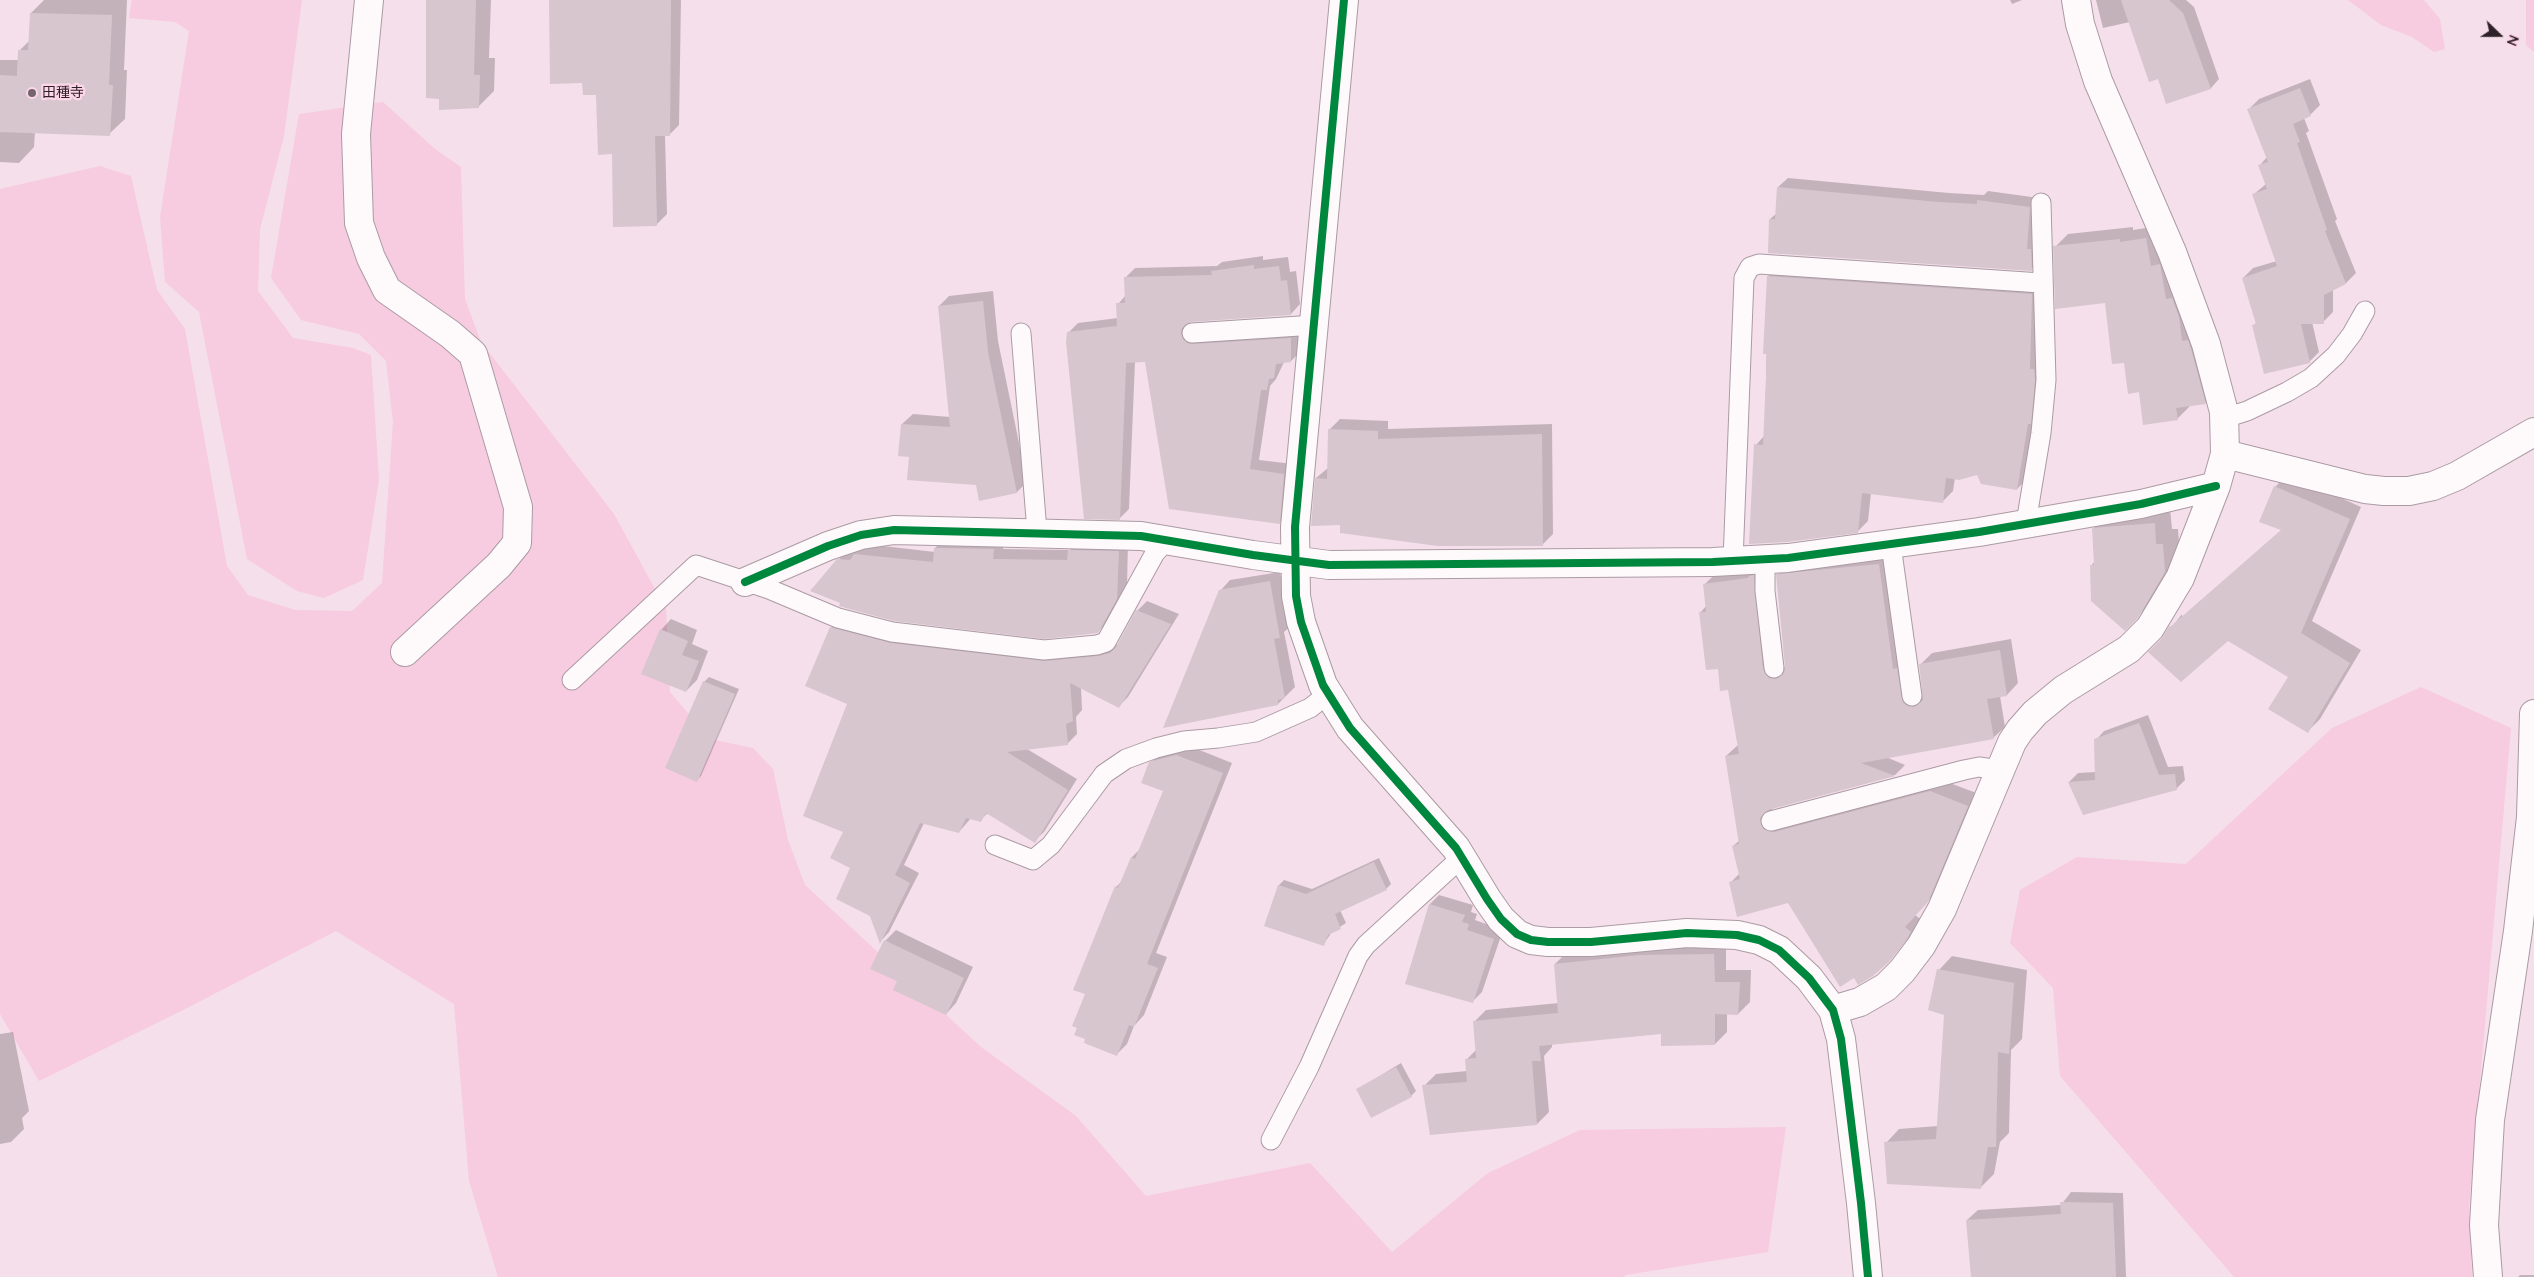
<!DOCTYPE html>
<html>
<head>
<meta charset="utf-8">
<style>
  body { margin:0 }
  #map { position:relative; width:2534px; height:1277px; overflow:hidden; background:#f5dfea; font-family:Quicksand,sans-serif }
  canvas { display:block }
  .north { position:absolute; left:2474px; top:10px; width:50px; height:50px; -webkit-text-stroke:4px #fdd7e9; paint-order:stroke; rotate:112deg; font-size:14px; font-weight:700; line-height:20px; text-align:center; color:#2f2128 }
  .north::after { content:''; display:block; margin:auto; width:18px; height:22px; background:#2f2128; clip-path:polygon(50% 0,100% 100%,50% 72%,0 100%) }
</style>
</head>
<body>
<div id="map">
<canvas width="2534" height="1277"></canvas>
<div class="north">N</div>
</div>
<script>
const c = document.querySelector('canvas').getContext('2d');
c.lineJoin = 'round';
function fillPath(path, color) {
  c.fillStyle = color;
  c.fill(path, 'evenodd');
}
function toPath(rows) {
  const path = new Path2D();
  for (const r of rows) {
    path.moveTo(r[0], r[1]);
    for (let i = 2; i < r.length; i += 2) path.lineTo(r[i], r[i + 1]);
  }
  return path;
}
function trace(path, color, width, dash) {
  c.strokeStyle = color;
  c.lineWidth = width;
  c.lineCap = dash ? 'butt' : 'round';
  c.setLineDash(dash || []);
  c.stroke(path);
}
function write(font, color, halo, rows, align = 'center') {
  c.font = font + ' Quicksand,"Noto Sans JP",sans-serif';
  c.lineWidth = 4.5;
  c.setLineDash([]);
  c.textBaseline = 'middle';
  c.strokeStyle = halo;
  c.fillStyle = color;
  for (const [text, x, y, turn = 0] of rows) {
    c.save();
    c.translate(x, y);
    c.rotate((+turn || 0) * Math.PI / 180);
    c.textAlign = isNaN(turn) ? turn : align;
    if (halo) c.strokeText(text, 0, 0);
    c.fillText(text, 0, 0);
    c.restore();
  }
}
fillPath(toPath([
  [132,0,302,0,284,136,260,229,258,291,293,338,353,348,371,355,379,480,363,580,324,598,297,591,247,559,199,312,165,282,160,217,189,31,175,22,129,18],
  [2348,0,2424,0,2440,19,2445,49,2434,52,2412,37,2381,25],
  [2526,0,2534,0,2534,52,2526,45],
  [383,102,435,149,461,167,465,299,481,342,614,514,666,609,670,692,710,739,753,748,773,769,788,840,805,885,981,1047,1076,1116,1146,1196,1310,1163,1392,1252,1488,1173,1580,1130,1786,1127,1768,1252,1626,1275,1624,1277,498,1277,469,1181,454,1004,336,931,187,1008,39,1081,0,1014,0,189,100,166,131,176,157,290,185,329,227,566,248,595,295,610,352,611,382,583,393,422,386,361,359,334,301,320,271,278,299,114],
  [2421,687,2511,728,2469,1206,2472,1277,2234,1277,2060,1076,2053,988,2010,943,2020,890,2077,857,2186,864,2332,728]
]), '#f7cbe0');
fillPath(toPath([
  [44,0,127,0,124,70,127,70,125,119,109,134,35,132,34,147,19,163,0,162,0,60,19,60,20,50,30,40,31,13],
  [427,0,491,0,489,58,495,58,494,91,478,107],
  [551,0,681,0,679,125,669,135,665,135,667,214,657,224,613,153,598,93,584,82],
  [2010,0,2022,0,2012,4],
  [2096,0,2186,0,2194,7,2219,79,2211,88,2167,103,2159,77,2130,22,2103,28],
  [2310,79,2320,105,2310,115,2304,118,2309,131,2306,133,2337,219,2335,221,2356,273,2346,283,2333,289,2333,312,2323,322,2312,322,2319,352,2309,362,2254,325,2257,322,2243,278,2253,268,2277,261,2254,194,2266,184,2260,165,2267,157,2249,109,2259,99],
  [1788,178,1949,193,1984,195,1988,191,2039,198,2041,260,2031,270,1770,219,1777,213,1778,187],
  [2159,226,2218,390,2205,403,2191,405,2177,419,2140,391,2126,361,2106,302,2055,247,2068,234,2133,227,2133,230],
  [1263,256,1263,260,1288,257,1290,272,1296,271,1300,304,1291,314,1191,321,1190,323,1192,330,1300,329,1300,352,1291,361,1284,362,1276,379,1270,386,1259,460,1293,464,1289,513,1279,523,1146,360,1135,361,1129,509,1119,519,1068,333,1078,323,1118,318,1118,304,1126,295,1125,278,1135,268,1217,266,1222,262],
  [1778,266,2042,284,2040,359,2027,479,2017,489,1977,473,1955,478,1953,491,1943,501,1871,493,1868,521,1858,531,1756,445,1765,435,1768,276],
  [993,291,998,341,1027,482,1017,492,977,484,911,456,902,424,913,414,950,417,939,306,949,296],
  [1340,419,1388,421,1388,429,1552,424,1553,534,1542,545,1341,524,1316,478,1328,468,1329,430],
  [2288,474,2361,507,2312,621,2361,650,2320,719,2308,731,2289,677,2228,640,2162,640,2182,614,2182,617,2282,530,2275,487],
  [2170,508,2172,529,2178,529,2180,555,2153,601,2124,630,2091,566,2095,561,2093,529,2108,513],
  [945,538,1004,539,1003,549,1070,550,1080,540,1128,541,1127,588,1108,621,1098,632,838,560,849,550,860,550,866,544,935,552,935,548],
  [1890,553,1920,696,1923,695,1920,665,1932,653,2011,639,2018,683,2007,695,2000,696,2005,727,1993,738,1886,757,1905,765,1895,775,1772,808,1774,817,1942,780,1979,794,1939,889,1915,915,1922,920,1919,925,1890,960,1788,902,1730,883,1740,873,1733,846,1740,840,1726,756,1738,745,1729,689,1700,613,1706,606,1704,585,1716,573,1758,568,1782,668,1786,667,1778,575,1789,563],
  [1280,572,1290,627,1284,632,1295,687,1278,704,1220,591,1230,580],
  [1147,601,1179,614,1128,697,1118,707,1081,687,1082,710,1076,717,1077,734,1067,744,1027,749,1077,779,1044,832,1034,841,988,813,980,820,971,818,959,832,924,823,904,865,919,873,889,932,880,942,852,868,845,832,848,703,831,628,841,618,901,634,1109,647,1119,644,1137,611],
  [671,619,697,630,692,644,708,651,697,680,686,691,661,630],
  [709,677,739,689,701,776,696,781,704,682],
  [2148,715,2168,767,2183,766,2185,780,2176,789,2084,813,2069,782,2078,773,2096,772,2096,740,2104,731],
  [1187,745,1232,763,1156,953,1167,957,1144,1015,1134,1026,1127,1044,1117,1054,1086,993,1075,989,1116,887,1122,881,1132,857,1141,848,1165,790,1150,763,1161,753],
  [1379,858,1391,884,1386,889,1340,910,1346,923,1332,932,1323,945,1265,926,1279,885,1284,880,1312,889],
  [1439,895,1473,905,1471,912,1477,914,1475,920,1503,930,1482,992,1472,1002,1430,904],
  [896,930,973,967,956,1003,946,1014,899,980,872,969,885,941],
  [1726,943,1726,970,1751,970,1750,1002,1738,1014,1727,1013,1727,1032,1715,1044,1662,1033,1552,1044,1552,1047,1544,1056,1549,1112,1537,1124,1424,1086,1436,1074,1467,1071,1466,1060,1477,1049,1474,1022,1486,1010,1559,1003,1555,964,1567,952],
  [1952,956,2027,970,2022,1039,2011,1050,2009,1133,2000,1142,1994,1174,1980,1188,1886,1143,1899,1129,1938,1126,1946,1015,1939,970],
  [13,1032,29,1111,22,1118,24,1129,11,1142,0,1144,0,1034],
  [1401,1063,1416,1091,1411,1096,1358,1089],
  [2071,1192,2123,1193,2126,1277,1972,1277,1967,1220,1978,1210,2061,1205],
  [2520,1275,2534,1275,2534,1277,2518,1277]
]), '#0003');
fillPath(toPath([
  [426,0,476,0,474,75,480,75,479,108,439,110,439,99,426,98],
  [549,0,671,0,670,136,655,136,657,226,613,227,612,154,598,155,596,95,583,95,582,83,550,84],
  [2121,0,2169,0,2183,13,2211,89,2166,104,2158,79,2149,82],
  [30,13,112,15,109,85,113,85,110,136,0,132,0,75,17,76,18,50,28,50],
  [2300,88,2311,116,2293,124,2300,142,2297,143,2327,230,2325,231,2346,284,2324,295,2324,324,2301,324,2310,363,2264,374,2252,325,2256,324,2242,278,2277,266,2252,194,2267,189,2258,165,2268,162,2247,109],
  [1777,187,1938,202,1977,204,1977,200,2030,207,2027,249,2031,249,2032,271,1768,253,1769,219,1775,219],
  [2146,238,2151,266,2160,264,2166,299,2172,298,2179,317,2182,341,2188,340,2191,349,2206,404,2176,408,2178,420,2143,425,2139,392,2128,394,2124,363,2112,364,2105,303,2055,309,2053,246,2120,239,2120,242],
  [1254,265,1254,269,1279,266,1281,281,1287,280,1291,315,1191,322,1182,328,1181,334,1187,343,1193,344,1291,338,1291,362,1276,364,1274,378,1269,379,1267,390,1261,390,1250,469,1284,474,1280,524,1169,509,1145,362,1126,363,1120,520,1084,519,1066,342,1067,332,1117,326,1116,303,1125,303,1124,277,1212,275,1211,271],
  [1767,276,2032,294,2030,369,2034,369,2035,380,2031,424,2028,424,2017,490,1981,484,1977,475,1959,480,1946,478,1943,503,1862,493,1858,533,1787,542,1749,544,1754,444,1763,445,1767,354,1763,354],
  [983,301,988,352,1017,493,979,501,976,485,907,480,909,457,898,456,901,424,950,427,938,306],
  [1328,429,1378,431,1378,439,1542,434,1543,546,1438,546,1340,533,1340,525,1311,526,1315,478,1327,479],
  [2274,486,2350,519,2301,633,2350,663,2308,733,2268,709,2288,677,2228,641,2181,682,2148,652,2161,639,2170,625,2170,627,2281,530,2259,522],
  [2155,523,2156,544,2163,544,2165,572,2138,618,2125,631,2091,601,2090,565,2094,565,2092,528],
  [934,548,994,549,993,559,1067,560,1068,550,1119,551,1117,599,1098,633,1044,639,894,621,842,607,839,606,840,603,810,591,837,559,850,560,854,554,933,562],
  [1879,564,1893,669,1897,668,1903,703,1914,707,1923,700,1919,664,2000,650,2007,696,1987,699,1994,739,1861,763,1895,776,1768,810,1760,818,1763,829,1774,832,1930,791,1968,806,1928,902,1905,927,1911,932,1908,937,1890,961,1873,976,1858,985,1854,978,1840,987,1788,903,1737,917,1729,882,1740,879,1732,846,1739,844,1725,756,1739,754,1728,690,1720,691,1718,669,1706,670,1699,612,1706,612,1703,584,1748,578,1749,576,1754,575,1763,669,1769,678,1776,679,1784,673,1785,667,1776,574],
  [1270,581,1280,638,1274,639,1285,698,1278,700,1278,705,1163,728,1219,590],
  [1136,610,1171,624,1119,708,1070,683,1073,721,1066,724,1068,745,1007,752,1068,790,1035,843,986,813,981,822,966,818,959,833,920,823,895,875,910,883,880,944,870,916,836,899,850,868,830,858,843,832,803,816,847,704,805,686,830,627,891,643,1045,661,1098,656,1110,653,1116,647],
  [660,629,688,641,682,655,699,661,686,692,641,674],
  [703,681,735,694,697,782,665,768],
  [2139,723,2159,775,2175,774,2177,790,2083,815,2068,782,2095,780,2094,739],
  [1176,755,1223,773,1147,964,1158,968,1134,1027,1129,1025,1117,1056,1084,1043,1085,1039,1074,1035,1077,1028,1072,1026,1085,994,1073,990,1115,886,1118,888,1131,857,1135,859,1163,791,1141,783,1149,762],
  [1374,862,1387,890,1335,914,1341,929,1328,935,1324,946,1264,926,1278,885,1306,894],
  [1429,904,1465,915,1462,922,1469,924,1467,930,1494,939,1473,1003,1405,984],
  [884,940,964,978,946,1015,893,990,897,981,870,969],
  [1714,954,1715,982,1740,982,1738,1015,1715,1014,1715,1045,1661,1046,1661,1034,1539,1046,1541,1061,1532,1061,1537,1125,1430,1135,1422,1085,1467,1082,1465,1059,1476,1058,1473,1021,1558,1013,1554,964,1640,955],
  [1937,969,2014,983,2009,1054,1998,1052,1996,1147,1988,1147,1981,1189,1887,1184,1884,1142,1936,1139,1944,1015,1928,1010],
  [1396,1067,1412,1097,1371,1118,1356,1089],
  [2060,1202,2113,1203,2116,1277,1971,1277,1966,1220,2061,1214]
]), '#d7c6ce');
const lane = toPath([
  [1021,333,1036,519,1034,533],
  [1192,333,1315,325],
  [2225,418,2247,411,2287,392,2311,378,2336,355,2352,334,2365,311],
  [2026,523,2041,433,2046,380,2041,203],
  [1891,545,1912,696],
  [1765,559,1765,591,1774,668],
  [1733,561,1744,278,1750,267,1759,264,2041,283],
  [572,680,696,565,769,589,838,618,892,632,1044,650,1097,645,1106,642,1155,553,1167,540],
  [1771,821,1964,770,1979,767,2000,770],
  [995,845,1033,860,1051,845,1104,774,1126,759,1156,748,1184,741,1218,738,1256,732,1310,708,1328,694],
  [1271,1140,1309,1067,1358,956,1366,945,1462,857]
]);
const street = toPath([
  [369,0,356,134,359,223,371,258,387,290,450,334,473,354,518,507,517,543,499,565,405,652],
  [1344,0,1295,527,1296,596,1301,622,1323,685,1350,728,1456,848,1487,899,1501,919,1517,934,1531,940,1548,942,1591,942,1687,933,1737,935,1759,940,1779,950,1809,978,1833,1010,1841,1039,1861,1203,1868,1277],
  [2225,454,2365,489,2384,491,2409,491,2433,486,2457,476,2534,432],
  [745,582,828,546,861,535,894,530,1141,536,1253,555,1329,565,1713,562,1788,558,1979,532,2141,504,2216,486],
  [1833,1010,1860,1002,1886,987,1902,971,1921,946,1942,909,2012,742,2020,730,2035,713,2063,690,2129,649,2150,628,2180,578,2216,486,2225,454,2224,412,2206,344,2172,252,2098,81,2080,24,2076,0],
  [2488,1277,2484,1225,2490,1120,2518,931,2531,817,2534,714]
]);
trace(lane, '#ab9ba3', 21);
trace(street, '#ab9ba3', 30);
trace(lane, '#fefafc', 19);
trace(street, '#fefafc', 28);
trace(toPath([
  [1344,0,1295,527,1296,596,1301,622,1323,685,1350,728,1456,848,1487,899,1501,919,1517,934,1531,940,1548,942,1591,942,1687,933,1737,935,1759,940,1779,950,1809,978,1833,1010,1841,1039,1861,1203,1868,1277],
  [745,582,828,546,861,535,894,530,1141,536,1253,555,1329,565,1713,562,1788,558,1979,532,2141,504,2216,486]
]), '#00873e', 8);
for (const [x, y, r, color] of [
  [32,93,5,"#74646c"]
]) {
  const dot = new Path2D();
  dot.arc(x, y, r, 0, 2 * Math.PI);
  c.fillStyle = color;
  c.fill(dot);
  trace(dot, '#fdd7e9', 2);
}
write('14px', '#2f2128', '#fdd7e9', [
  ["田種寺",42,93]
], 'left');
</script>
</body>
</html>
